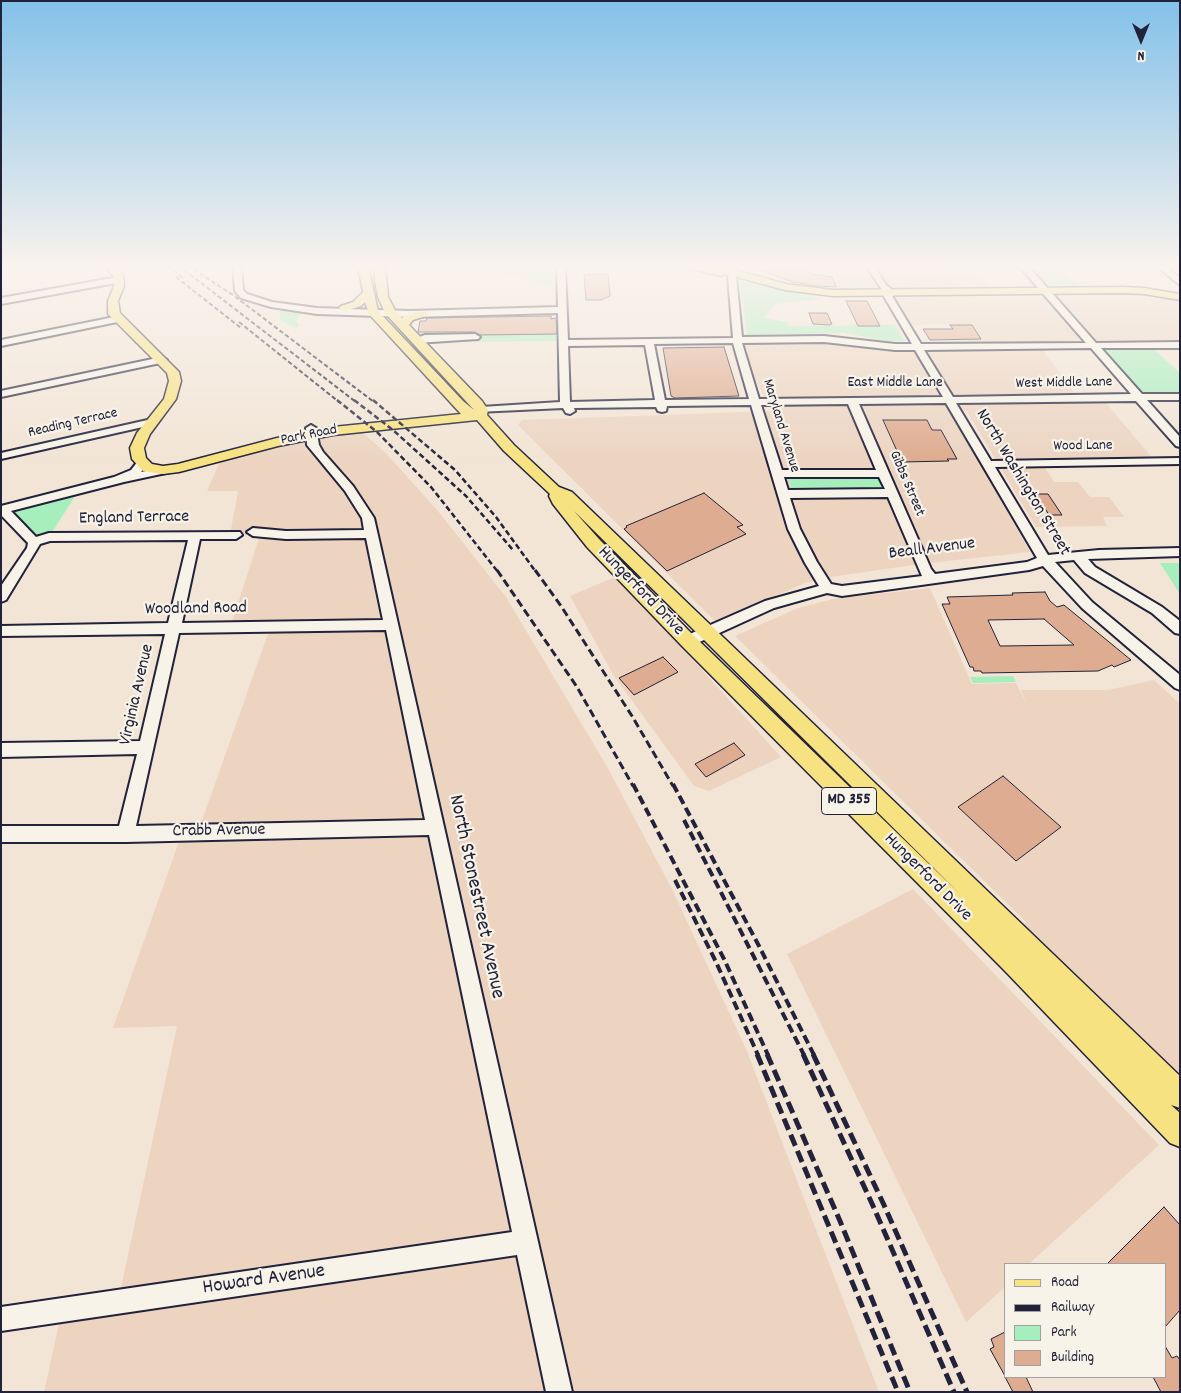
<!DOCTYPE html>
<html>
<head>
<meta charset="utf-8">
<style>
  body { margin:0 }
  #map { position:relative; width:1181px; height:1393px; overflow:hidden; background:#f2e5d6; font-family:Dekko,sans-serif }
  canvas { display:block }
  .frame { position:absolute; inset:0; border:2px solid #22223b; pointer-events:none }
  .legend { position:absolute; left:1004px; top:1263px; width:162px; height:115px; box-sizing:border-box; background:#f7f3e8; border:1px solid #a29fa3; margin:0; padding:6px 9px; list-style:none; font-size:15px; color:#22223b }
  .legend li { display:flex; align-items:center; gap:10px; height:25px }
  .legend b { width:25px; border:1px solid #a29fa3 }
  .north { position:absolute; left:1116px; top:15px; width:50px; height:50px; -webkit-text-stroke:4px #f7f3e8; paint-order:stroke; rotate:180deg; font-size:14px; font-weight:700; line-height:20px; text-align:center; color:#22223b }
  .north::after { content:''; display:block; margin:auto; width:18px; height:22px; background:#22223b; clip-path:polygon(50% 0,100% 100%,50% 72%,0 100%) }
</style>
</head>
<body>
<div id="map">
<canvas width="1181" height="1393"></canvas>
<div class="frame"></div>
<ul class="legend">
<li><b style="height:6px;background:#f7e281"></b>Road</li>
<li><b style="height:6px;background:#22223b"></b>Railway</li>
<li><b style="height:14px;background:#a6eebc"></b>Park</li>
<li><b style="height:14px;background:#deac90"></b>Building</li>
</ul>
<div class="north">N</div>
</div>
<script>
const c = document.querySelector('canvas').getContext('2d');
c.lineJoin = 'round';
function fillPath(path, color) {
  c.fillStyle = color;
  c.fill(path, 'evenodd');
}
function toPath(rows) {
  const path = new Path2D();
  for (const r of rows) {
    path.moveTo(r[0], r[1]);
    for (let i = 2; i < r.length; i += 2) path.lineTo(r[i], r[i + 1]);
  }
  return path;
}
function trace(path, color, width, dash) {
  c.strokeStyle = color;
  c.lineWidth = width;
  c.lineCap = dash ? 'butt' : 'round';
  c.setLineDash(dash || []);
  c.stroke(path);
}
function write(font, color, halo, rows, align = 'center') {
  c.font = font + ' Dekko,sans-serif';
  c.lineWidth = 4.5;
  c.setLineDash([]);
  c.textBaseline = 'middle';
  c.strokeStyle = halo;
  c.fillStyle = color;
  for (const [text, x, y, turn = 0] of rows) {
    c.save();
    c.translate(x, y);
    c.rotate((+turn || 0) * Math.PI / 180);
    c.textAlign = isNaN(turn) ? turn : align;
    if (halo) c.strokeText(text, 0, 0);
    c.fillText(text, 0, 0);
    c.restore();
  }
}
fillPath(toPath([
  [826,266,870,266,873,270,937,269,942,275,980,275,993,291,1132,290,1180,297,1180,345,1040,346,1078,398,1102,398,1155,461,1042,463,1054,482,1078,482,1090,497,1109,497,1124,517,1103,517,1107,526,1036,527,966,410,952,413,1030,552,920,564,837,576,805,583,716,622,518,425,522,420,771,411,736,340,824,339,882,346,972,346,957,324,905,325,886,293,839,293],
  [357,428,384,451,438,511,506,597,605,763,672,889,746,1049,879,1392,44,1392,62,1310,118,1302,177,1026,113,1028,182,833,198,832,270,628,230,628,260,535,230,535,238,491,207,491,222,457],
  [617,576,781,757,709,791,694,786,614,676,570,596],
  [930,588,972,684,1016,683,1028,706,1021,690,1108,690,1154,680,1180,704,1180,1082,1023,927,1026,922,735,636,798,608,833,599],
  [913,889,1159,1145,1029,1264,1005,1264,1005,1287,966,1322,787,954]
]), '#ecd4c1');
fillPath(toPath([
  [511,266,551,266,552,286,501,274],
  [1031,266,1059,266,1080,287,1049,287],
  [740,280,823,299,775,304,764,318,787,322,789,326,895,325,905,341,887,341,844,333,747,335],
  [283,308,304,310,296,321,299,326,294,328,281,320,279,315],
  [556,334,556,341,475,342,476,335],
  [1103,349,1154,349,1180,373,1180,394,1144,394],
  [858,474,860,479,881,479,885,488,863,488,865,492,793,493,787,475],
  [79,490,49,537,34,542,3,510],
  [1160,563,1180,563,1180,594],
  [1013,676,1016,682,973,683,970,677]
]), '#a6eebc');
const building = toPath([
  [749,266,811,266,812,274,832,277,836,287,818,286,793,282,749,266],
  [600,274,608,274,610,296,601,300,586,300,584,275,600,274],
  [846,301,867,301,880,326,858,326,846,301],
  [809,313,827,313,832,324,830,324,830,325,813,324,809,313],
  [551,316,551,319,556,318,557,334,480,335,475,332,418,332,420,321,426,321,427,318,551,316],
  [950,325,972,325,981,339,930,340,923,329,953,329,950,325],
  [724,347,739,396,675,398,671,396,663,348,724,347],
  [883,420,927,420,932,430,941,430,957,459,947,459,949,461,902,462,883,420],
  [704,493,743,525,737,527,746,534,667,571,624,529,627,527,626,526,704,493],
  [1036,494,1048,494,1062,515,1049,515,1036,494],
  [1045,592,1050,601,1057,607,1064,605,1131,660,1114,667,1112,665,1098,671,982,673,981,671,974,671,973,667,970,667,942,604,950,604,947,597,1013,595,1012,593,1045,592],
  [1044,619,1074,645,1000,646,988,620,1044,619],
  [663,657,678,672,634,695,619,678,663,657],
  [734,743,745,755,706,777,695,764,734,743],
  [1003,776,1061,827,1016,861,958,807,1003,776],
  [1164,1207,1180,1225,1180,1310,1165,1327,1165,1264,1107,1264,1164,1207],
  [1005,1332,1005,1376,990,1349,994,1347,991,1339,1005,1332],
  [1165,1346,1172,1358,1177,1356,1180,1360,1180,1392,1161,1392,1153,1377,1165,1377,1165,1346],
  [1005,1377,1026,1377,1033,1392,1013,1392,1005,1377]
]);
fillPath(building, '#deac90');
trace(building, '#22223b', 1);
const minor = toPath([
  [233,266,241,266,243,290,247,294,272,302,317,308,410,311,558,307,557,266,565,266,568,340,733,338,728,276,732,273,736,276,742,337,824,336,895,344,912,344,882,293,883,291,866,266,874,266,886,285,896,293,892,296,921,344,1086,343,1019,266,1028,266,1096,343,1180,342,1180,348,1101,348,1142,394,1180,394,1180,400,1147,400,1180,437,1180,447,1176,446,1136,401,956,403,991,461,1180,458,1180,464,995,467,1048,555,1099,550,1180,548,1180,556,1088,559,1095,567,1162,607,1180,621,1180,634,1175,633,1152,613,1085,573,1074,560,1055,562,1092,602,1180,675,1180,690,1175,688,1082,608,1043,566,1029,570,842,596,827,593,774,608,693,645,688,646,683,645,681,641,683,637,765,601,819,586,805,563,788,529,751,405,667,406,666,411,662,412,658,411,656,407,574,408,575,411,570,414,566,413,563,408,477,412,476,410,481,407,560,402,558,313,410,317,317,314,271,307,241,298,235,291,233,266],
  [824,342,895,350,915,350,943,397,759,399,742,343,824,342],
  [733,343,749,399,665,400,654,344,733,343],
  [645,345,655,400,570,402,568,346,645,345],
  [1091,348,1131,394,953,397,924,350,1091,348],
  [946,403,1037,558,1027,562,935,574,931,569,859,404,946,403],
  [848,404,876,470,782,470,761,405,848,404],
  [784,477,879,477,885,489,788,490,784,477],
  [888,497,922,576,842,586,831,584,817,562,800,529,790,498,888,497],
  [1156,266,1165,266,1180,278,1180,285,1156,266],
  [118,277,122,280,121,282,1,304,1,298,118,277],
  [119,316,124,319,122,321,1,346,1,340,119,316],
  [475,334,480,337,478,339,416,343,411,340,425,335,475,334],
  [162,357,167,360,165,362,1,397,1,391,162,357],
  [152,419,157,422,156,424,1,459,1,453,152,419],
  [311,425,316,428,319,445,323,452,353,486,374,518,572,1392,546,1392,517,1255,1,1331,1,1307,512,1232,429,835,126,842,1,842,1,826,119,826,137,754,1,757,1,743,140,741,165,634,1,636,1,626,168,623,188,540,50,541,40,544,6,600,1,602,1,586,27,548,28,543,1,515,1,506,114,477,131,470,138,461,142,460,148,463,141,472,171,466,175,467,177,469,175,471,124,482,11,511,36,537,49,533,240,532,242,535,236,539,200,539,182,623,383,620,366,538,286,539,253,536,247,532,253,528,286,531,364,530,362,518,345,491,307,445,306,428,311,425],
  [386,630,425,820,136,826,179,633,386,630]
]);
const major = toPath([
  [104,266,115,266,123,275,124,286,118,301,120,313,179,372,181,381,176,399,150,434,144,448,146,458,152,464,163,466,178,464,277,438,333,427,461,414,369,314,365,302,361,306,345,311,341,310,339,308,341,306,353,302,363,292,358,266,368,266,378,311,463,401,474,410,385,313,378,297,375,281,375,266,385,266,388,297,396,312,402,318,405,316,418,312,426,312,428,314,426,316,413,320,409,325,482,401,488,410,487,415,514,445,559,487,572,492,1180,1076,1180,1108,1171,1105,1180,1113,1180,1147,1170,1143,1005,971,682,646,587,547,553,504,549,496,550,494,504,451,477,420,333,435,278,446,179,472,163,474,143,471,132,459,130,448,137,433,164,399,169,381,167,373,108,314,108,301,114,286,113,276,104,266],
  [574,511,961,895,694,636,599,539,574,511],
  [686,266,721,266,786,284,833,290,1123,287,1144,288,1180,294,1180,300,1144,294,1123,293,833,296,785,290,726,274,721,276,687,268,686,266]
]);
trace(minor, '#22223b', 4);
trace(major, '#22223b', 3);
fillPath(minor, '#f7f3e8');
fillPath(major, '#f7e281');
trace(toPath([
  [168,266,183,278],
  [179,266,356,402],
  [188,266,233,295,374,402],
  [176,277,241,328],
  [239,322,339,402]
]), '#22223b', 2, [4.5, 2.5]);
trace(toPath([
  [337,400,377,432,431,487,498,572],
  [354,400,393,430,466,496,513,550],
  [373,400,455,470,496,517,536,572]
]), '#22223b', 2.5, [5.5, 3]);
trace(toPath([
  [497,570,577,687,633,786],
  [535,570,561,606,632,716,673,786]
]), '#22223b', 3, [8, 4]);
trace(toPath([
  [633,784,724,959,768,1055],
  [673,784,759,946,814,1055],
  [684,820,804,1055],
  [675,880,716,962,758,1055]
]), '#22223b', 4, [9, 4.5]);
trace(toPath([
  [757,1054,898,1392],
  [767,1054,840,1221,910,1392],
  [803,1054,874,1208,954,1392],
  [813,1054,884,1205,967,1392]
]), '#22223b', 5, [12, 5.5]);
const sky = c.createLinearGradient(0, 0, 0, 461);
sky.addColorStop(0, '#83c1ea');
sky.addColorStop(0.58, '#f9f3ed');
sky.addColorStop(1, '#f9f3ed00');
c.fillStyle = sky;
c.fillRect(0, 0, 1181, 461);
write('15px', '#22223b', '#f7f3e8', [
  ["East Middle Lane",895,384],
  ["West Middle Lane",1064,384,-1],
  ["Reading Terrace",73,424,-13],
  ["Maryland Avenue",780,426,73],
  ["Park Road",309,436,-11],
  ["Wood Lane",1083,447,-1],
  ["Gibbs Street",906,484,67]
]);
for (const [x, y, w] of [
  [849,801,55]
]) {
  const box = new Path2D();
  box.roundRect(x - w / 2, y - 13.5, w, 27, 4);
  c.fillStyle = '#f7f3e8';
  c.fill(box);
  trace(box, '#22223b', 1);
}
write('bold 16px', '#22223b', null, [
  ["MD 355",849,801]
]);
write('18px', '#22223b', '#f7f3e8', [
  ["North Washington Street",1022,483,59],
  ["England Terrace",134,519,-1],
  ["Beall Avenue",932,550,-7],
  ["Hungerford Drive",640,592,46],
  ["Woodland Road",196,610,-1],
  ["Virginia Avenue",138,695,-77],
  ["Crabb Avenue",219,832,-1],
  ["Hungerford Drive",927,878,45]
]);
write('21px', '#22223b', '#f7f3e8', [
  ["North Stonestreet Avenue",475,897,78],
  ["Howard Avenue",264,1281,-8]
]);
</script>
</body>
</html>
